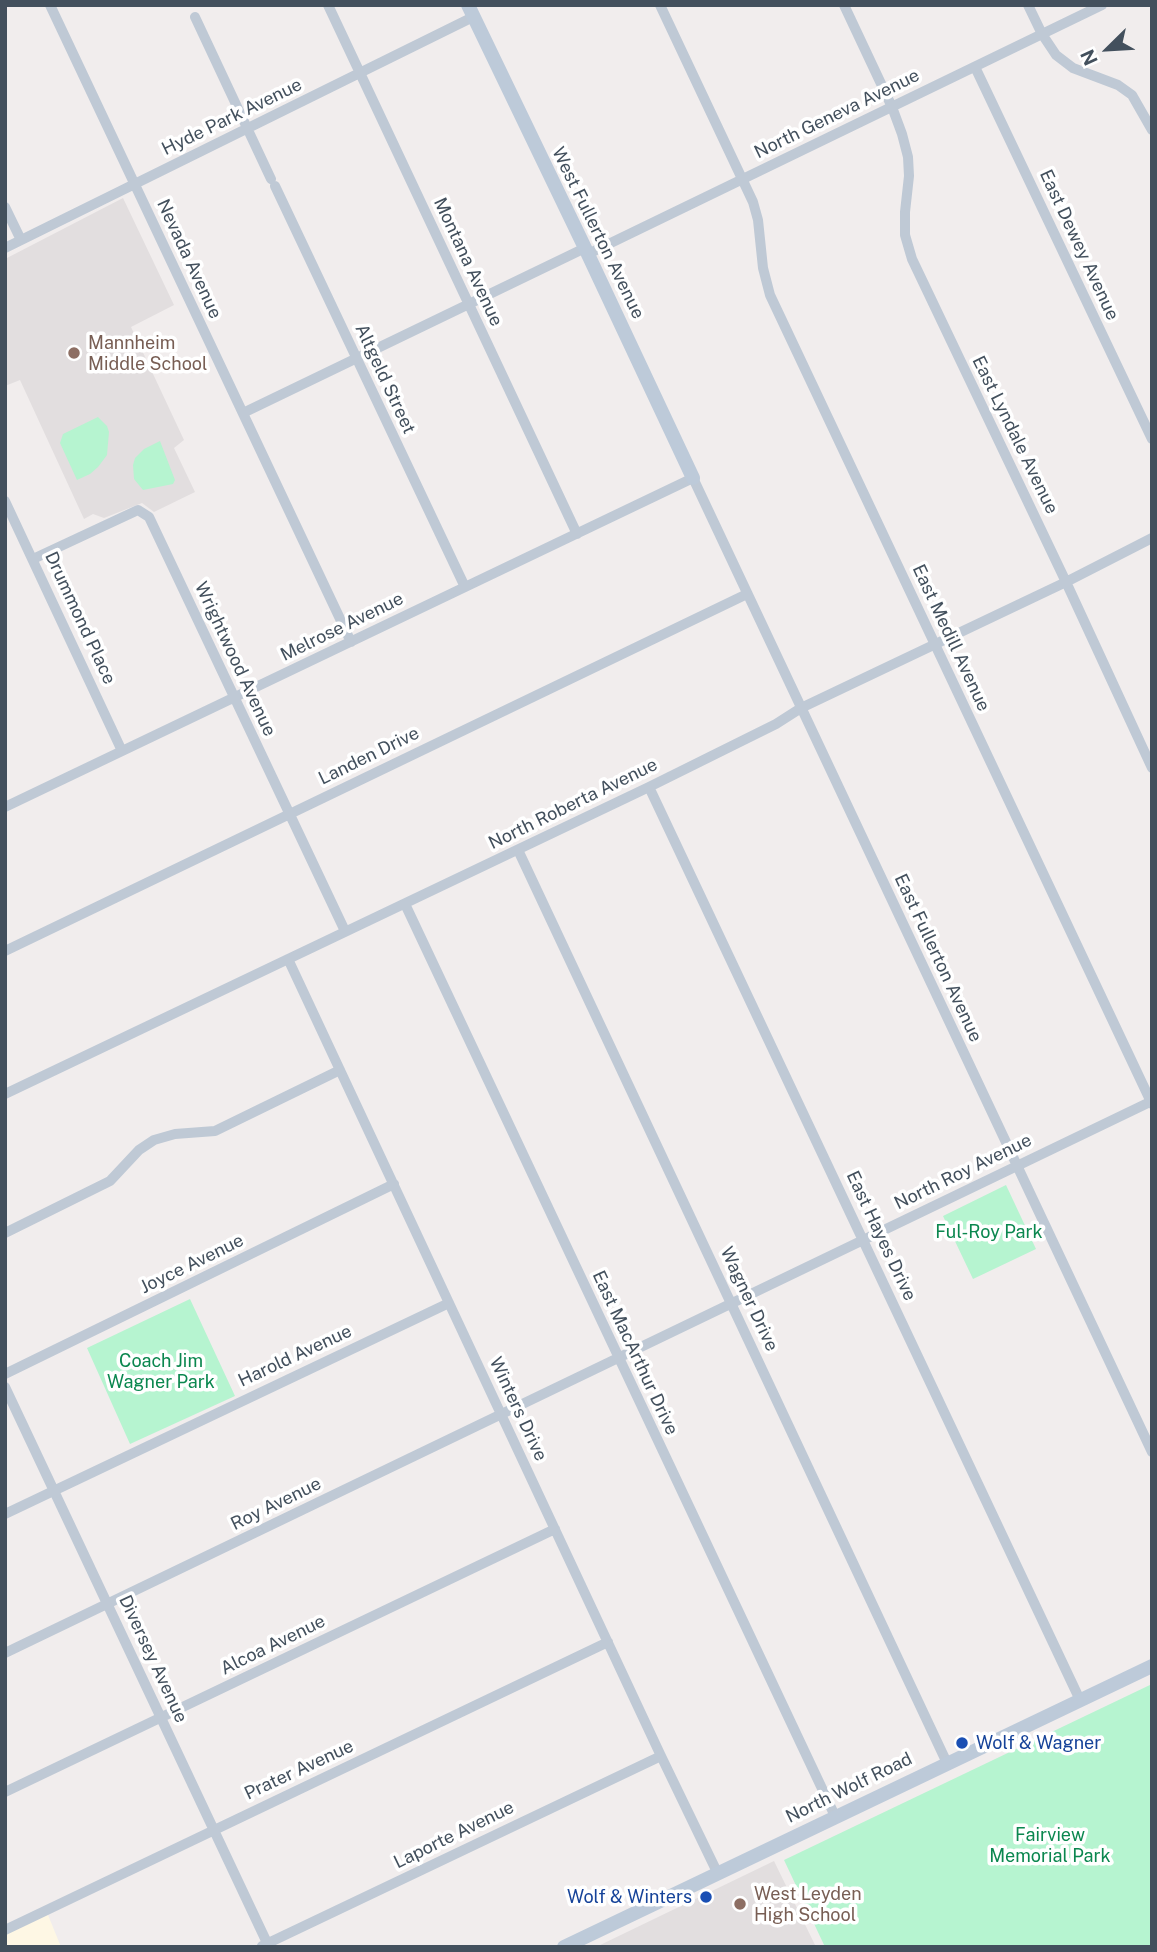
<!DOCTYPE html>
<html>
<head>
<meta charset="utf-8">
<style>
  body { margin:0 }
  #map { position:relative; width:1157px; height:1952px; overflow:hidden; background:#f1eded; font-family:"Public Sans",sans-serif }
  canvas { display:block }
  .frame { position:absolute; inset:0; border:7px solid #43505d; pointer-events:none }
  .north { position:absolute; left:1073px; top:14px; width:70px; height:70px; -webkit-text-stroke:5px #fff; paint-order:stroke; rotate:246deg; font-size:19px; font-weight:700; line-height:28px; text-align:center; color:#43505d }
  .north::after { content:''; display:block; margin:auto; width:24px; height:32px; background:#43505d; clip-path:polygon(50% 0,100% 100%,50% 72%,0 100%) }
</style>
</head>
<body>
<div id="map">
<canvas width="1157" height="1952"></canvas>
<div class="frame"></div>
<div class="north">N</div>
</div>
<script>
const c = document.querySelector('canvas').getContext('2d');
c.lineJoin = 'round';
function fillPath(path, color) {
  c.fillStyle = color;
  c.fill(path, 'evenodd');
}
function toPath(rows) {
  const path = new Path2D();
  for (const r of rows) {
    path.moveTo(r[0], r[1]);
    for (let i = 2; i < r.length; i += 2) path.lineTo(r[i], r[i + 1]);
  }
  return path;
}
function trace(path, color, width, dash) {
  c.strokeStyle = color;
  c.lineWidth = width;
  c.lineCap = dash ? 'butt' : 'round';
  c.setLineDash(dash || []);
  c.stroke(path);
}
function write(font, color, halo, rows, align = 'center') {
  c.font = font + ' "Public Sans",sans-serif';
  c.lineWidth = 7;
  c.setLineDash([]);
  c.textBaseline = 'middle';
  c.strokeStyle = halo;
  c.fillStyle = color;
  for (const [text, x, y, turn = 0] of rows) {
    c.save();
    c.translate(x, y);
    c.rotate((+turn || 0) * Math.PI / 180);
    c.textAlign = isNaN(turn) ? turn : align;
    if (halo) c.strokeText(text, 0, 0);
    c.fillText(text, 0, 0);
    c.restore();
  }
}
fillPath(toPath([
  [46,1910,61,1947,5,1947,5,1930]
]), '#fef7e4');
fillPath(toPath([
  [123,198,174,305,131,327,184,440,174,448,195,492,154,512,142,503,104,518,93,514,84,519,20,380,5,386,5,259],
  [774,1861,816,1947,596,1947]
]), '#e2dedf');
fillPath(toPath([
  [98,417,107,426,109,432,107,455,98,467,90,474,77,480,60,443,63,434],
  [160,441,175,480,173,484,143,490,134,479,133,465,135,458,144,449],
  [1006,1185,1036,1249,973,1279,943,1216],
  [190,1299,235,1396,130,1444,87,1348],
  [1152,1684,1152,1947,825,1947,784,1860]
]), '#b6f4d0');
trace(toPath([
  [50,5,351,642],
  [328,5,577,534],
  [660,5,753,202,758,220,763,268,770,295,1152,1104],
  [844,5,892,107,902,134,908,157,909,176,905,212,905,235,912,259,1066,582,1152,768],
  [1028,5,1042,34,1056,55,1073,68,1118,85,1132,95,1152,130],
  [195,17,271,179],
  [975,67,1152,439],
  [275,186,465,587],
  [5,207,21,240],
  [5,248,473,17],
  [588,254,1102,5],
  [243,413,585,248],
  [5,501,122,751],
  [33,559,138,510,149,517,345,931],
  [649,787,1080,1700],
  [5,807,693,478,1152,1452],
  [518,850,947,1763],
  [405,904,835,1816],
  [5,951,747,594],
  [288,959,661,1756,718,1874],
  [5,1094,649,787,776,724,801,708,1066,582,1152,538],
  [5,1233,110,1181,139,1150,154,1140,175,1134,215,1131,340,1070],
  [5,1374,394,1184],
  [5,1387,269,1947],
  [5,1514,449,1303],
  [5,1653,1152,1101],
  [5,1792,555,1529],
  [5,1930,608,1642],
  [262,1946,661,1756]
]), '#bfc9d5', 10);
trace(toPath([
  [468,5,585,248,693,478],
  [564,1947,1152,1666]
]), '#bdcad9', 14);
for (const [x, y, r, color] of [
  [74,353,7,"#8d6e63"],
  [962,1743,7,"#1a4fb4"],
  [706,1897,7,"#1a4fb4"],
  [740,1904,7,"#8d6e63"]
]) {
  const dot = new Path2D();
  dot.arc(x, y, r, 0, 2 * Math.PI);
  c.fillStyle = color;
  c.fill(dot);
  trace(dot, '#fff', 2.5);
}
write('18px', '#43505d', '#fff', [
  ["North Geneva Avenue",837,114,-26],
  ["Hyde Park Avenue",232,117,-26],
  ["West Fullerton Avenue",598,233,64],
  ["East Dewey Avenue",1079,245,65],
  ["Nevada Avenue",189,259,65],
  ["Montana Avenue",468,262,65],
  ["Altgeld Street",385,379,65],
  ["East Lyndale Avenue",1015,435,64],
  ["Drummond Place",80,618,65],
  ["Melrose Avenue",342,627,-26],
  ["East Medill Avenue",951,638,65],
  ["Wrightwood Avenue",235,659,65],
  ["Landen Drive",369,756,-26],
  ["North Roberta Avenue",573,804,-26],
  ["East Fullerton Avenue",938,958,65],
  ["North Roy Avenue",963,1172,-26],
  ["East Hayes Drive",881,1236,65],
  ["Joyce Avenue",192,1264,-26],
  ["Wagner Drive",749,1299,65],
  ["East MacArthur Drive",635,1353,65],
  ["Harold Avenue",295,1356,-25],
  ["Winters Drive",518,1409,65],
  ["Roy Avenue",276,1504,-26],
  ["Alcoa Avenue",273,1645,-26],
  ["Diversey Avenue",153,1659,65],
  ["Prater Avenue",299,1770,-25],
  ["North Wolf Road",849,1788,-26],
  ["Laporte Avenue",454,1835,-26]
]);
write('18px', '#785e54', '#fff', [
  ["Mannheim",88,343],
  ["Middle School",88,364],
  ["West Leyden",754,1894],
  ["High School",754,1915]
], 'left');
write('18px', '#0b874f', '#fff', [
  ["Ful-Roy Park",989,1232],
  ["Coach Jim",161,1361],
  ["Wagner Park",161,1382],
  ["Fairview",1050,1835],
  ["Memorial Park",1050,1856]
]);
write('18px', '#164399', '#fff', [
  ["Wolf & Wagner",976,1743],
  ["Wolf & Winters",692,1897,"right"]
], 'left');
</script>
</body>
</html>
